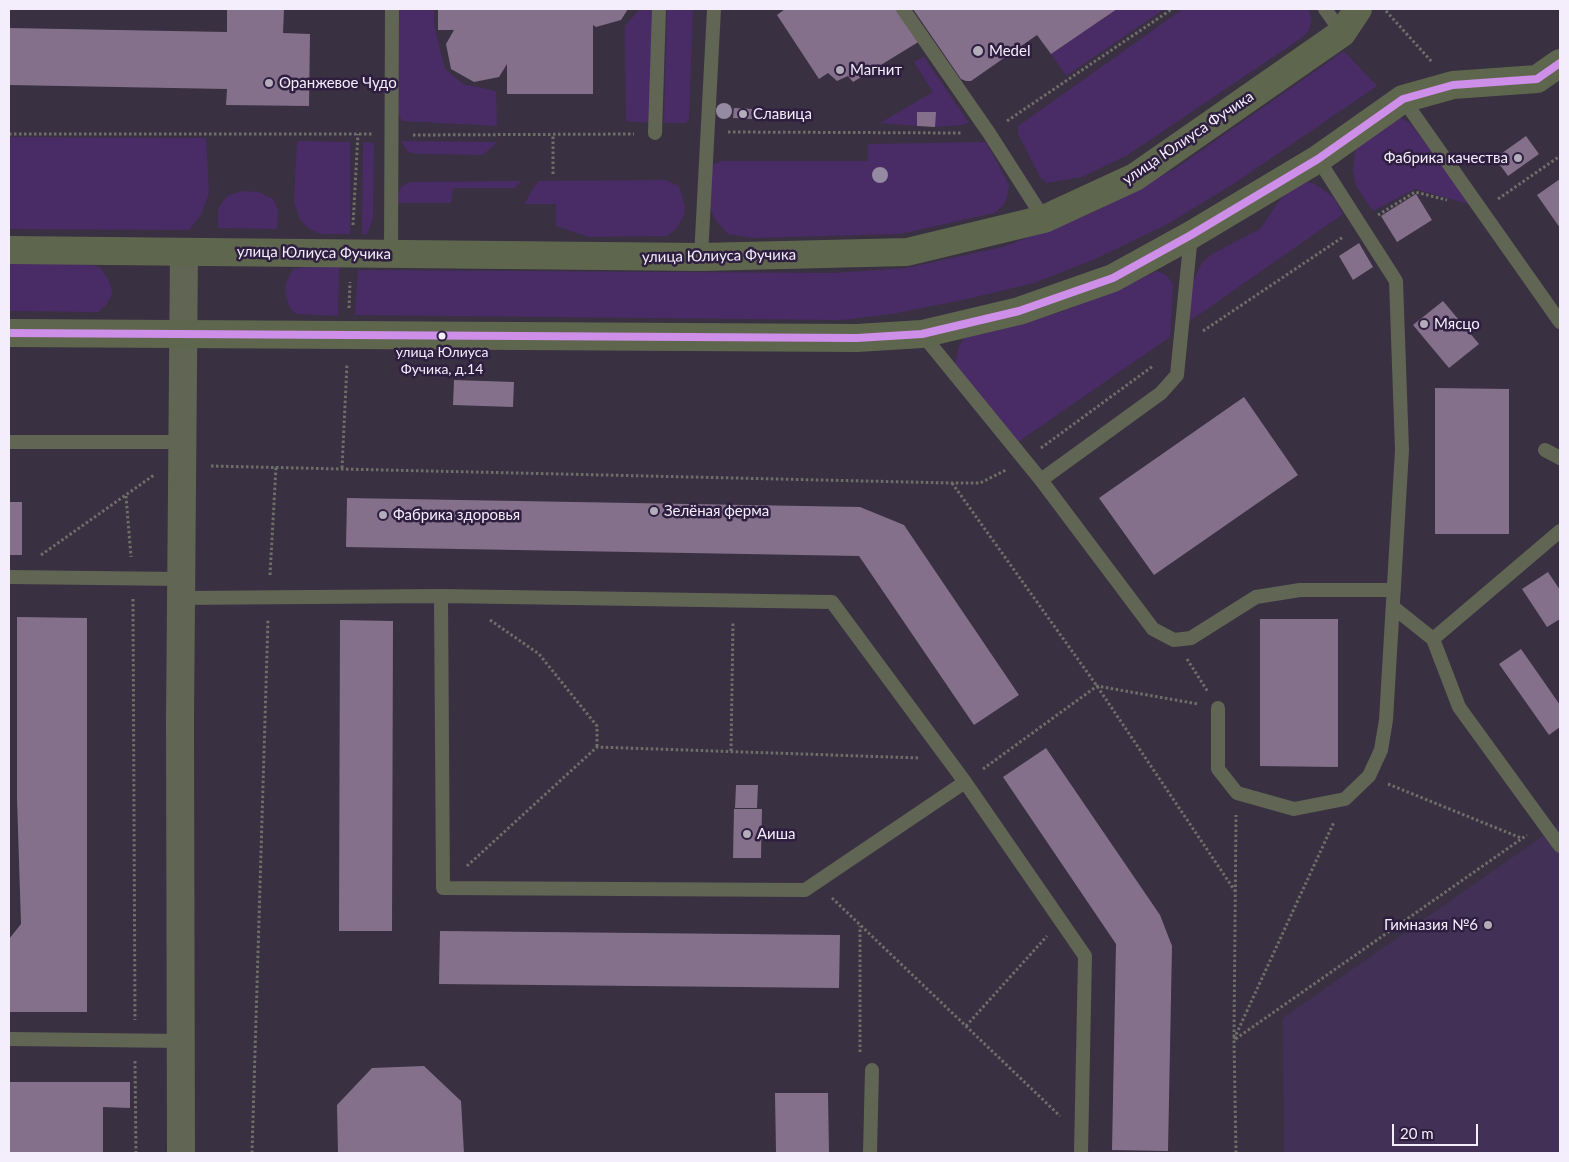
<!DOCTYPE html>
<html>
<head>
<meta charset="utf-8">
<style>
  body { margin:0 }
  #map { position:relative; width:1569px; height:1162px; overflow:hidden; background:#393042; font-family:Lato,sans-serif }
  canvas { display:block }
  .frame { position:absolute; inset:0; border:10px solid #f4eefc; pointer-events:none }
  .scale { position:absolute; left:1392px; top:1124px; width:86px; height:22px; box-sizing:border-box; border:2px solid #f4eefc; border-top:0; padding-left:6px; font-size:15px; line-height:18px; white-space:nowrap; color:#f4eefc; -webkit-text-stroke:4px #2e1e3f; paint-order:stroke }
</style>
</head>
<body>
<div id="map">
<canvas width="1569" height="1162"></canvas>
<div class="frame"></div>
<div class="scale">20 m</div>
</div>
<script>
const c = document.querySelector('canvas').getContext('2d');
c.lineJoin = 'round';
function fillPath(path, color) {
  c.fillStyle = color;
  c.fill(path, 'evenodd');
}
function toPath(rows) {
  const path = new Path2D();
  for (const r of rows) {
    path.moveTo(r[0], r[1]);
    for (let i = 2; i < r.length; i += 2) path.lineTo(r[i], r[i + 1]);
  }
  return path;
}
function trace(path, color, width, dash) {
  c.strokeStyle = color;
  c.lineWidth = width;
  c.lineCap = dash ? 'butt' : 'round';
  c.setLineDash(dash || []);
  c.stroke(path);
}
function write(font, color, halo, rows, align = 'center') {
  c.font = font + ' Lato,sans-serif';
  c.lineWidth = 5;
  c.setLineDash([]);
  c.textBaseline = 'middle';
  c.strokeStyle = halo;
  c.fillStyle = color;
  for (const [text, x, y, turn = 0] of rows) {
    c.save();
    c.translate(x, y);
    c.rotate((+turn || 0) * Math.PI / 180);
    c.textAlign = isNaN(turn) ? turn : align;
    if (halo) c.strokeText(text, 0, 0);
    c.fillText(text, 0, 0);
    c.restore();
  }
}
fillPath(toPath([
  [1560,824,1560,1153,1284,1153,1283,1018]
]), '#433056');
fillPath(toPath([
  [399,9,434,9,434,25,445,69,463,84,496,91,497,126,402,121,398,113],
  [640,9,653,9,650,123,626,121,625,26],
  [667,9,693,9,689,119,686,123,664,123],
  [1117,9,1163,10,1066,76,1051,54],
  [1183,9,1309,9,1311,20,1309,30,1303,37,1126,156,1082,177,1046,183,1040,177,1018,134,1018,126],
  [1344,51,1377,86,1235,183,1166,225,1093,260,1034,283,967,299,892,314,842,320,355,315,358,270,832,273,906,268,1003,247,1094,212,1176,168],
  [924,57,969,123,962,125,935,127,935,113,917,113,917,126,880,123,933,92,914,62],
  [1392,117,1403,119,1411,124,1472,205,1415,189,1373,211,1356,186,1353,170,1355,152,1359,142],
  [9,137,206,138,209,193,201,215,189,230,9,229],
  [297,141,350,142,350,234,321,234,308,228,300,220,294,202],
  [401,141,497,142,483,155,418,154,408,152],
  [363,142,374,143,373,219,367,234,362,235],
  [986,142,1009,185,1007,197,1003,206,994,213,900,234,751,238,728,234,716,221,710,207,712,165,722,161,868,161,868,144],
  [665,180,679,186,685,207,684,216,676,229,667,236,589,237,556,226,556,204,524,204,538,181],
  [521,181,515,188,453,188,451,203,398,203,398,193,401,187,411,182],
  [1303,181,1315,184,1333,197,1343,214,1187,323,1193,281,1202,263,1212,254,1260,229,1289,187],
  [241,191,259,192,273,199,278,210,277,229,218,228,218,209,226,197],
  [9,263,90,264,102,269,111,285,112,295,106,305,98,312,9,311],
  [303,267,339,267,338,316,297,314,290,308,285,292,286,283,293,269],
  [1157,271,1166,275,1173,284,1170,337,1018,442,955,364,959,346,965,338,1061,312]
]), '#492c65');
fillPath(toPath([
  [227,9,284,9,283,33,310,34,309,106,226,105,227,89,9,85,9,28,227,32],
  [438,9,628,9,621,20,596,27,593,25,593,94,507,94,507,64,499,77,474,82,451,69,446,44,454,30,438,30],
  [785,9,897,9,920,41,853,82,848,76,837,81,828,73,819,79,777,15],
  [913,9,1117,9,1051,54,1037,35,971,81,966,81,961,79],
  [734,108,752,109,752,119,733,118],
  [917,112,936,112,935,127,917,126],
  [1526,136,1539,154,1508,176,1495,158],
  [1560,179,1560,228,1537,195],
  [1416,194,1432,220,1397,242,1381,216],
  [1359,243,1373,267,1353,280,1339,256],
  [1443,301,1479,344,1449,368,1413,325],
  [454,380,514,382,513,407,453,405],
  [1435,388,1509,389,1509,534,1435,534],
  [1244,397,1298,475,1154,575,1099,498],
  [347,498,860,507,904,525,1019,695,974,725,859,556,346,547],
  [9,502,22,502,22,555,9,555],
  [1548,572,1560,590,1560,619,1547,627,1522,589],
  [17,617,87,618,87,1012,9,1012,9,939,21,924,17,799],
  [1260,619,1338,619,1338,767,1260,766],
  [340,620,393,621,392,931,339,931],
  [1521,649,1560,705,1560,727,1549,735,1499,664],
  [1046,748,1160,915,1172,946,1168,1151,1112,1150,1116,944,1003,777],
  [736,785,758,785,757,808,735,808],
  [734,809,762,809,761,858,733,858],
  [440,931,840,935,839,988,439,984],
  [424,1066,461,1101,464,1153,338,1153,337,1105,372,1068],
  [9,1082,130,1082,130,1108,103,1107,103,1153,9,1153],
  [775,1093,828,1093,829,1153,776,1153]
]), '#85708b');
trace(toPath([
  [1386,11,1432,62],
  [1007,121,1172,9],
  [728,132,962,133],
  [9,134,372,134],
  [413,135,634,134],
  [553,174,553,135],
  [1498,199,1560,156],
  [1378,215,1415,192,1447,200],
  [353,225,358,134],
  [349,308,350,282],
  [1203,331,1343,237],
  [1041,448,1153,366],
  [211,466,952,483,980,483,1006,470],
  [342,468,347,364],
  [952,483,1097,686,1235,891],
  [126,496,131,557],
  [41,555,154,475],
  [270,575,276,467],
  [133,599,135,1020],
  [490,620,539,654,597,726,597,747],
  [1187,659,1208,692],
  [731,751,733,622],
  [983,769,1097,686,1198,704],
  [1388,784,1521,838],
  [467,866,597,747,920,758],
  [832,898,1060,1116],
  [966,1026,1047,936],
  [1234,1037,1236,815],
  [1234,1039,1334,822],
  [860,1052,860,926],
  [135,1061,136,1153],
  [252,1153,268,619],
  [1236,1153,1234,1040,1527,835]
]), '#6e6f68', 3, [2.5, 2.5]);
trace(toPath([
  [903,9,989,133,1044,219],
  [1325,9,1342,33],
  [1403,99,1560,322],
  [655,133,659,9],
  [391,254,392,9],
  [701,257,714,9],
  [922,334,1041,480,1161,393,1177,375,1191,235],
  [9,442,182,442],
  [1545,450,1560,458],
  [1041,480,1153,629,1174,640,1191,638,1256,597,1300,590,1394,590],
  [9,577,181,579],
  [441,596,443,888,805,890,965,782],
  [181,598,441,596,832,602,965,782,1085,956,1081,1153],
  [1393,607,1433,639,1459,707,1560,846],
  [1433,639,1560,531],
  [1218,708,1218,769,1237,793,1294,809,1345,799,1369,776,1381,750,1386,720,1402,450,1396,281,1318,159],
  [9,1039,180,1041],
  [870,1153,872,1070]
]), '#606554', 14);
trace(toPath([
  [181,1153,180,720,184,252]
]), '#606554', 28);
trace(toPath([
  [9,250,701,257,907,252,1044,219,1135,177,1342,33,1358,9],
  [9,333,857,338,922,334,1019,311,1113,278,1191,235,1318,159,1403,99,1453,85,1537,79,1560,63]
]), '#5f664e', 28);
trace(toPath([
  [9,333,857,338,922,334,1019,311,1113,278,1191,235,1318,159,1403,99,1453,85,1537,79,1560,63]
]), '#ce8fe9', 8);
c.fillStyle = '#948aa1';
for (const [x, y] of [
  [724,111],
  [880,175]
]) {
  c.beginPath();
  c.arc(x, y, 8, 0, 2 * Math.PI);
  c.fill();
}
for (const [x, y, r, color] of [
  [978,51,6,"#b3acbb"],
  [840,70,5,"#b3acbb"],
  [269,83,5,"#b3acbb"],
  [743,114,5,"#b3acbb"],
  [1518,158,5,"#b3acbb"],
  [1424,324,5,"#b3acbb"],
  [442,336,4.5,"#f4eefc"],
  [654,511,5,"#b3acbb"],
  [383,515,5,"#b3acbb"],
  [747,834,5,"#b3acbb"],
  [1488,925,5,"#b3acbb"]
]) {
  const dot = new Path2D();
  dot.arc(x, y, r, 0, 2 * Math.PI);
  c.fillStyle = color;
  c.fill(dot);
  trace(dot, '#2e1e3f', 2);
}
write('14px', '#f4eefc', '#2e1e3f', [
  ["улица Юлиуса",442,352],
  ["Фучика, д.14",442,369]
]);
write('15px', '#f4eefc', '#2e1e3f', [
  ["Medel",989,51],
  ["Магнит",850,70],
  ["Оранжевое Чудо",279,83],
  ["Славица",753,114],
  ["Фабрика качества",1508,158,"right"],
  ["Мясцо",1434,324],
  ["Зелёная ферма",664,511],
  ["Фабрика здоровья",393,515],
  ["Аиша",757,834],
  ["Гимназия №6",1478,925,"right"]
], 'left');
write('15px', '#f4eefc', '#2e1e3f', [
  ["улица Юлиуса Фучика",1188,138,-34],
  ["улица Юлиуса Фучика",314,253,1],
  ["улица Юлиуса Фучика",719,256,-1]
]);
</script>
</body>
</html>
